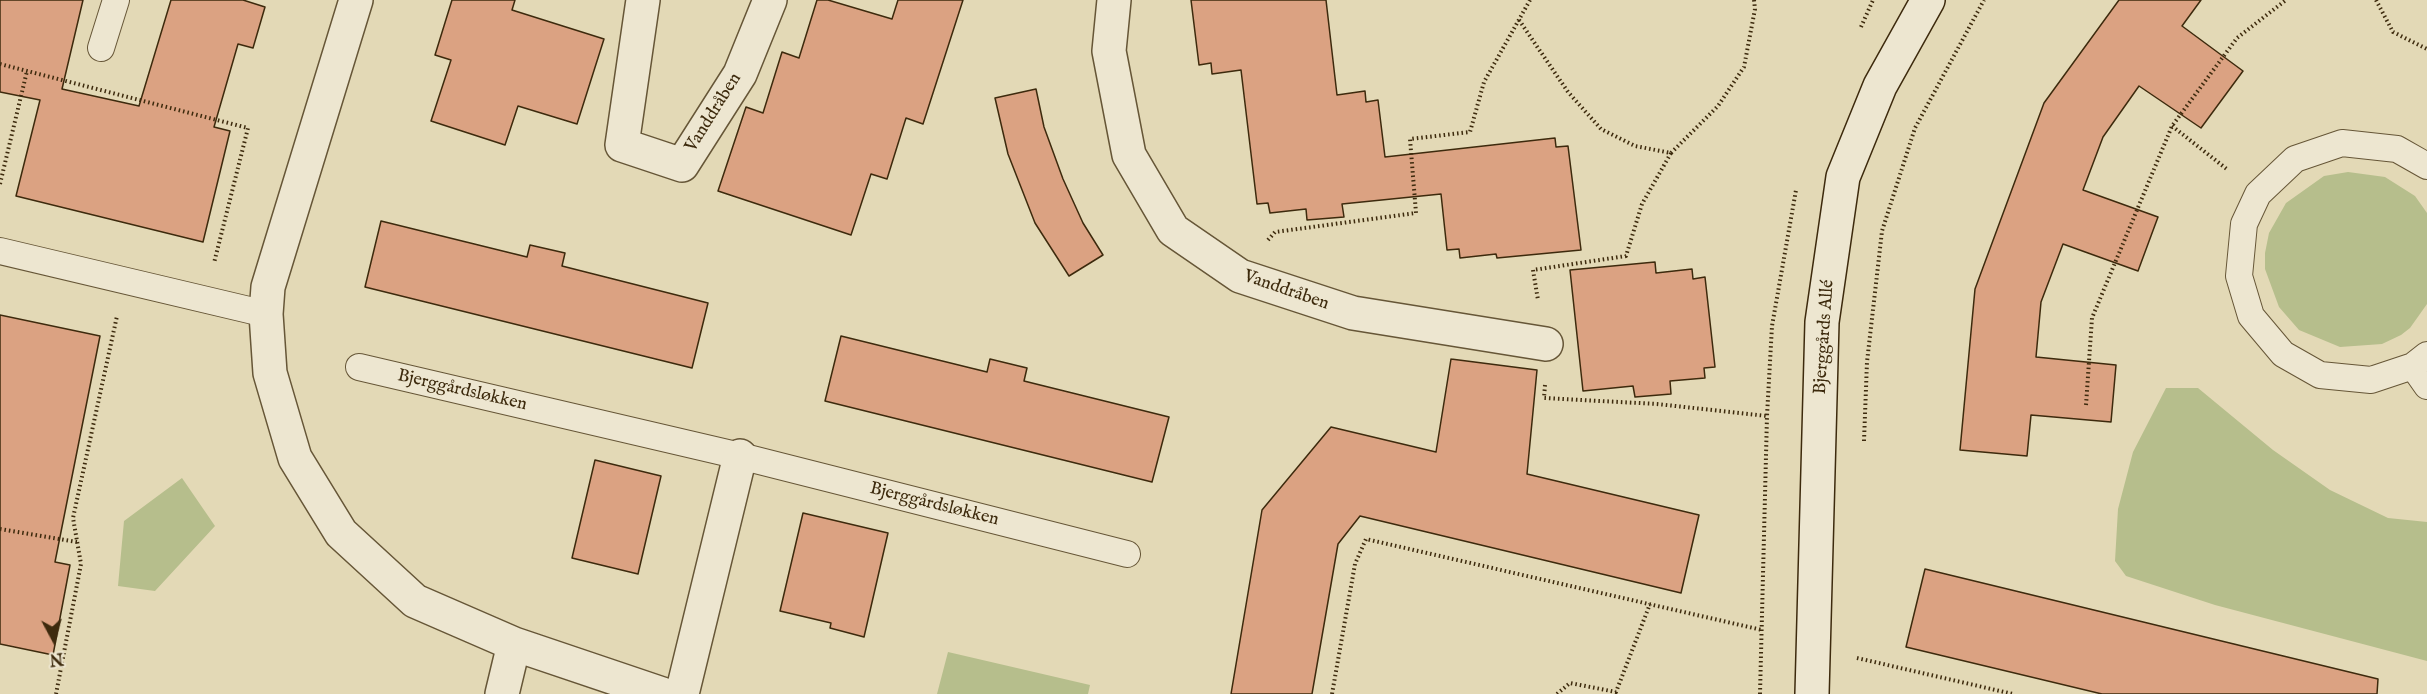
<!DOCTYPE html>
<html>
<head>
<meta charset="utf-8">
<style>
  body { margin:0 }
  #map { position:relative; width:2427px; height:694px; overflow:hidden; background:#e3d9b6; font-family:"IM FELL English",serif }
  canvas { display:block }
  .north { position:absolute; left:24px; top:610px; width:60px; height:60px; -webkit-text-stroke:4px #ede6d0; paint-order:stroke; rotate:173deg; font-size:16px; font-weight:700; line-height:24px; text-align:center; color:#3d2a0d }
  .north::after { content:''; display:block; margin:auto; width:21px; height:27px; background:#3d2a0d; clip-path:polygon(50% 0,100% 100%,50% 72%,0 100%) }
</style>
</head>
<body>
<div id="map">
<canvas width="2427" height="694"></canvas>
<div class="north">N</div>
</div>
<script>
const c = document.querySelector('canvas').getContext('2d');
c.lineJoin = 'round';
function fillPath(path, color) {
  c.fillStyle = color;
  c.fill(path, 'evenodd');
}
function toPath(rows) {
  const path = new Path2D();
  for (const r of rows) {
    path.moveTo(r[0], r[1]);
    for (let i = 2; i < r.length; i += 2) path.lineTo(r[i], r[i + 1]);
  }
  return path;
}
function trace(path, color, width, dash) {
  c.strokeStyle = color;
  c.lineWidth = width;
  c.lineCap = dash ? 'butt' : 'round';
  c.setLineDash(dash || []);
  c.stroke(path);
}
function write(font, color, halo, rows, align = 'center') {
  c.font = font + ' "IM FELL English",serif';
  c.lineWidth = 4.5;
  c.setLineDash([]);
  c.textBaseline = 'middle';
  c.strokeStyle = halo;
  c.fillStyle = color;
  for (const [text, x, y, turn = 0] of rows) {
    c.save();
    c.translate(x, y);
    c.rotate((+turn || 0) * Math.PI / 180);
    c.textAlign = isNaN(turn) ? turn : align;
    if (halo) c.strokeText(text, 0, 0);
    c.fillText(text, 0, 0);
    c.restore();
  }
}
fillPath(toPath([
  [2348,172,2385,177,2415,196,2427,213,2427,304,2410,328,2401,335,2382,344,2340,347,2299,330,2279,307,2265,269,2265,253,2269,233,2286,203,2324,176],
  [2166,388,2198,388,2273,450,2330,490,2388,518,2427,522,2427,661,2215,605,2126,576,2115,561,2118,509,2133,452],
  [182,478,215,526,155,591,118,586,124,521],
  [948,652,1090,685,1088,694,937,694]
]), '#b6be8c');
const building = toPath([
  [0,0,83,0,62,89,139,106,171,0,243,0,265,7,253,48,238,44,214,127,230,131,203,242,16,196,40,100,0,92,0,0],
  [452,0,515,0,512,10,604,39,577,124,518,106,505,145,431,121,451,60,435,55,452,0],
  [817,0,828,0,892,19,898,0,963,0,923,124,906,118,887,179,871,174,851,235,718,191,746,107,763,113,782,52,799,58,817,0],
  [1191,0,1326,0,1337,95,1365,91,1366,102,1378,100,1385,157,1555,138,1556,147,1568,146,1581,250,1497,258,1496,254,1460,258,1459,249,1447,250,1441,194,1342,204,1344,217,1307,220,1306,209,1270,213,1268,203,1257,204,1241,70,1212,74,1211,63,1199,65,1191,0],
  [2119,0,2201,0,2182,26,2243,71,2201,128,2139,86,2103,137,2083,190,2158,217,2138,271,2063,244,2041,302,2036,357,2116,365,2111,422,2031,415,2027,456,1960,450,1975,289,2044,103,2119,0],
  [1036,89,1044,127,1063,179,1083,223,1103,255,1069,276,1035,223,1008,154,995,98,1036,89],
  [381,221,527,257,530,245,565,253,562,266,708,303,692,368,365,287,381,221],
  [1655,262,1656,273,1692,269,1693,279,1705,277,1715,367,1704,368,1705,378,1670,381,1671,394,1635,397,1633,386,1583,391,1570,270,1655,262],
  [0,315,100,336,55,562,70,565,53,655,0,644,0,315],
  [841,336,987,372,990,359,1027,368,1024,381,1169,417,1152,482,825,401,841,336],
  [1451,359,1537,370,1527,474,1699,515,1681,593,1360,516,1338,544,1312,694,1231,694,1262,510,1331,427,1436,452,1451,359],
  [595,460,661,476,638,574,572,558,595,460],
  [803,513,888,533,864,637,830,628,831,623,780,611,803,513],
  [1925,569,2378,679,2377,694,2102,694,1906,647,1925,569]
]);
fillPath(building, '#dba282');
trace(building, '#3d2a0d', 1.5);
const lane = toPath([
  [101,48,116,0],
  [2427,166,2397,149,2342,143,2295,159,2258,194,2244,224,2239,276,2251,316,2283,354,2320,375,2371,380,2413,366,2427,355],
  [0,251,266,314],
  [2413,366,2427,386],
  [359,367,740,456,1127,554]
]);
const street = toPath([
  [356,0,268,287,266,314,270,373,295,458,341,533,415,601,514,644,662,694],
  [643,0,622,145,682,165,740,74,770,0],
  [1114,0,1109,51,1129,155,1173,230,1240,276,1353,313,1546,344],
  [502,694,514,644],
  [682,694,740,456]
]);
const secondary = toPath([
  [1812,694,1822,322,1843,177,1880,86,1928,0]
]);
trace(lane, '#665637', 28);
trace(street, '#665637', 36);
trace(secondary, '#3d2a0d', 36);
trace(toPath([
  [2376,0,2393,32,2427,49],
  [1519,20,1568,92,1601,129,1635,146,1671,153,1642,204,1626,256,1533,270,1538,300],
  [1861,27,1873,0],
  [0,64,248,128,214,263],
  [2172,126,2228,170],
  [1671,153,1718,106,1744,67,1755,9,1754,0],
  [0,184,27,71],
  [1268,240,1275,232,1416,213,1410,139,1470,132,1484,82,1530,0],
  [1545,385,1544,398,1657,404,1767,416],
  [2086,405,2092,318,2172,126,2237,38,2286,0],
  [1864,441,1867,362,1882,231,1915,128,1984,0],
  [0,529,77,542],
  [1857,658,2013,694],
  [56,694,81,564,73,518,117,316],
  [1332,694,1355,564,1366,539,1762,630],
  [1557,694,1570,683,1616,692,1650,604],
  [1760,694,1767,416,1772,326,1796,190]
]), '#3d2a0d', 4, [1.5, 3]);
trace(lane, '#ede6d0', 26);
trace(street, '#ede6d0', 33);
trace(secondary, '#ede6d0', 33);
write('18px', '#3d2a0d', '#ede6d0', [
  ["Vanddråben",714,113,-58],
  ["Vanddråben",1286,291,19],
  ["Bjerggårds Allé",1825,337,-86],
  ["Bjerggårdsløkken",462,391,13],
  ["Bjerggårdsløkken",934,505,14]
]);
</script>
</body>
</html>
